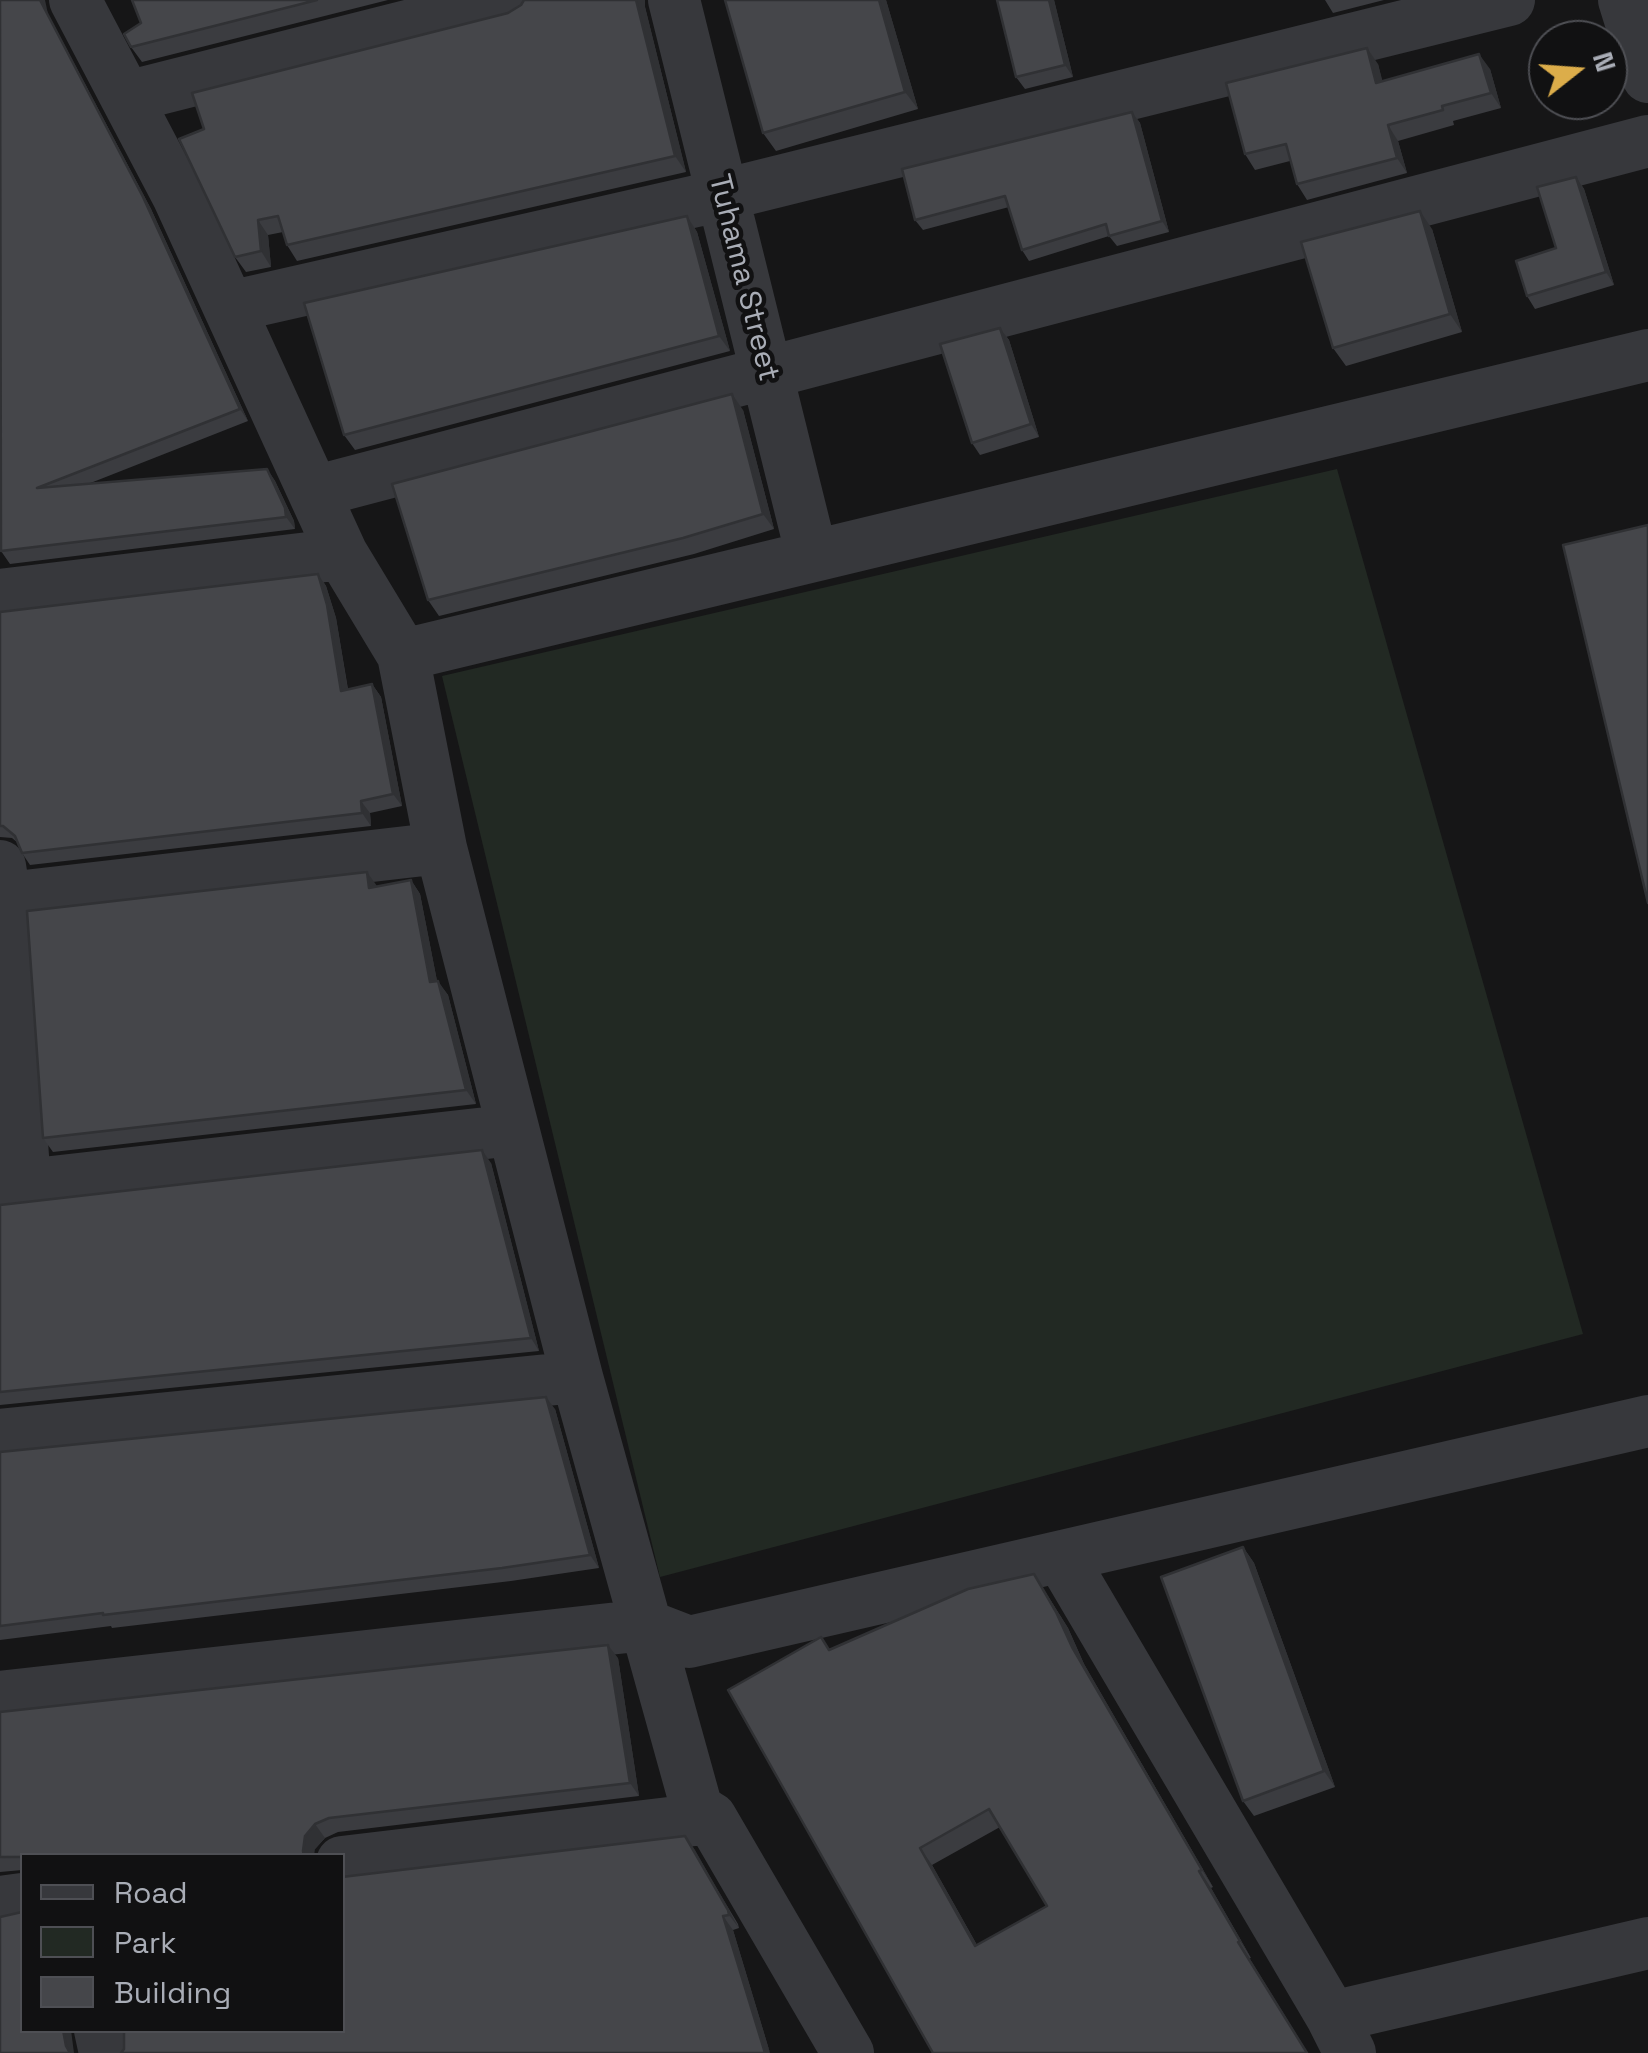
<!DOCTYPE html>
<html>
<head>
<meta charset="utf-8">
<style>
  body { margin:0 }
  #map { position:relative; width:1648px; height:2053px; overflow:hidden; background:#161617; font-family:"Space Grotesk",sans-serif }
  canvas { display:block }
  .legend { position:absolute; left:20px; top:1853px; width:325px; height:180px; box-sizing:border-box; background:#111112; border:2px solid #4e4f54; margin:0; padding:12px 18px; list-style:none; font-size:30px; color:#a9adb6 }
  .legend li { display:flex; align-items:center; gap:20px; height:50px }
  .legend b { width:50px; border:2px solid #4e4f54 }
  .north { position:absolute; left:1528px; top:20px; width:100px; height:100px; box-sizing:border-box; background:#111112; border:2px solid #4e4f54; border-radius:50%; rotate:73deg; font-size:28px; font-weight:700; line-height:40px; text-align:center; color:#a9adb6 }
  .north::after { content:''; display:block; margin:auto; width:35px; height:45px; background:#dcad4a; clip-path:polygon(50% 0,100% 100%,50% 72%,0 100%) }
</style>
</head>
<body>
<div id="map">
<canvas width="1648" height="2053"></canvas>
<ul class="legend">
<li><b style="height:12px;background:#37383c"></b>Road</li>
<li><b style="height:28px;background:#222923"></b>Park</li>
<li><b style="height:28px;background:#45464a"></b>Building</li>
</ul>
<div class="north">N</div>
</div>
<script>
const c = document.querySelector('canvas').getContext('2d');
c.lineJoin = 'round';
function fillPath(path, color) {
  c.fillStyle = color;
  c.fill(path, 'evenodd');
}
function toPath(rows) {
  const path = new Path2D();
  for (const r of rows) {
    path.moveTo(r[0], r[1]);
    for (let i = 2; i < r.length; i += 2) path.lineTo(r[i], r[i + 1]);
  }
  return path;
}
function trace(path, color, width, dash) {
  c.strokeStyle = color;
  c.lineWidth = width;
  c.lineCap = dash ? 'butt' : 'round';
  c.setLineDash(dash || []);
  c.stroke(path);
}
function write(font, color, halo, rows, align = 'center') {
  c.font = font + ' "Space Grotesk",sans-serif';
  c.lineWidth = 9;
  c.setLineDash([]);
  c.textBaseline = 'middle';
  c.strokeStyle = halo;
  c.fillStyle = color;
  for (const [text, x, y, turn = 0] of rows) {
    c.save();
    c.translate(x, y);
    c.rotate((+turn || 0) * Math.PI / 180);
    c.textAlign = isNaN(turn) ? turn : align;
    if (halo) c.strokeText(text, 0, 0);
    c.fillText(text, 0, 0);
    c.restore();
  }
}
fillPath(toPath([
  [1337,469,1583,1334,660,1577,442,676]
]), '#222923');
trace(toPath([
  [75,0,178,196,342,554,403,655,441,848,577,1377,697,1809,711,1818,848,2053],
  [674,0,812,556],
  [1624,0,1648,77],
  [127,97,510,0],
  [229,307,723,195,1509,0],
  [314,492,1648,141],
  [0,595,342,554],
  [403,655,1648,355],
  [0,866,5,898,25,1185],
  [0,899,441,848],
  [0,1188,513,1130],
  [0,1435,577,1377],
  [1061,1557,1332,2017,1350,2053],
  [0,1697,645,1625,689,1642,1648,1421],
  [342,1862,711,1818],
  [0,1902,22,1899],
  [1332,2017,1648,1943],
  [100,2030,105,2053]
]), '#37383c', 52);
fillPath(toPath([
  [132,0,388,0,142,62,131,47,141,23],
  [524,0,645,0,645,7,686,172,297,261,287,245,283,232,268,235,271,267,246,272,235,257,179,139,508,13,521,5],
  [725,0,886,0,918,109,776,151,763,133],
  [997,0,1054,0,1073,77,1025,89,1016,77],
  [1325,0,1384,0,1333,13],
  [48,14,151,209,248,421,88,484,267,469,275,481,294,521,295,529,10,564,1,551],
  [1378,64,1382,81,1490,69,1501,108,1453,121,1454,125,1398,141,1407,173,1307,200,1297,184,1290,161,1255,170,1245,154],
  [1132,112,1140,123,1169,232,1117,246,1109,236,1029,261,1022,250,1009,207,923,230,915,220],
  [1576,177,1584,189,1614,285,1535,309,1527,296,1556,248],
  [687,216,697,232,730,351,355,450,344,435],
  [1432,229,1462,332,1346,366,1333,348],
  [1000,328,1009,340,1039,437,980,455,972,443],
  [743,410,774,529,694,554,439,616,428,600],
  [318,574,326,586,336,618,348,689,372,684,381,697,402,806,370,813,371,826,30,865,22,853,18,843,12,838,0,837,0,612],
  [411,880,420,894,437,981,448,995,476,1104,53,1152,43,1138,377,887],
  [491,1163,539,1351,0,1405,0,1205],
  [555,1409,599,1568,511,1581,112,1628,111,1626,0,1640,0,1452],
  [1243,1547,1254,1563,1335,1787,1254,1816,1243,1801],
  [1034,1574,1068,1628,1084,1664,1213,1887,1211,1888,1251,1958,933,2053,830,1649],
  [1000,1827,1047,1906,977,1945,932,1865],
  [618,1658,639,1796,338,1832,325,1838,315,1849,22,1856,22,1870,0,1872,0,1712],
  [685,1836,738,1924,739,1928,733,1930,770,2053]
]), '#3b3c40');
fillPath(toPath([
  [40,0,45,0,48,14,151,209,248,421,240,409],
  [636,0,645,0,645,7,686,172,675,156],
  [879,0,886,0,918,109,905,92],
  [1049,0,1054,0,1073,77,1065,65],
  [1367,48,1378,64,1387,98,1376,83],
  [1479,54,1490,69,1501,108,1491,93],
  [1132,112,1140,123,1169,232,1162,221],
  [1388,125,1398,141,1407,173,1397,158],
  [1576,177,1584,189,1614,285,1606,272],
  [1420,211,1432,229,1462,332,1450,314],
  [687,216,697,232,730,351,719,336],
  [258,220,268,235,271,267,261,251],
  [1000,328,1009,340,1039,437,1031,424],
  [732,394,743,410,774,529,763,514],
  [267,469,275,481,294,521,295,529,286,517],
  [318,574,326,586,336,618,350,703,341,691],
  [372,684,381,697,402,806,393,794],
  [361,801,370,813,371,826,362,813],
  [367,872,377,886,379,902,369,888],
  [411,880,420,894,440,996,430,982],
  [438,981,448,995,476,1104,466,1090],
  [482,1150,491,1163,539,1351,531,1338],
  [546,1397,555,1409,599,1568,590,1555],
  [1243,1547,1254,1563,1335,1787,1324,1771],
  [1034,1574,1068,1628,1084,1664,1213,1887,1202,1870,1072,1647],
  [608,1645,618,1658,639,1796,630,1783],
  [315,1824,325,1838,315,1849,314,1856,304,1856,303,1851,305,1836],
  [685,1836,695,1850,739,1928,729,1915],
  [920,1848,932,1865,987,1963,975,1946],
  [1199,1871,1211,1888,1251,1958,1240,1941],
  [723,1916,733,1930,770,2053,765,2053],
  [1238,1942,1250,1959,1308,2053,1307,2053],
  [63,2030,71,2030,74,2053,70,2053,66,2046]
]), '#303134');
const building = toPath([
  [0,0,40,0,143,197,240,409,37,488,267,469,285,508,286,517,1,551,0,0],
  [132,0,317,0,131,47,124,34,141,23,132,0],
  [524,0,636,0,675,156,287,245,278,216,258,220,261,251,235,257,179,139,204,129,192,93,508,13,521,5,524,0],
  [725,0,879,0,905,92,763,133,725,0],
  [997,0,1049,0,1065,65,1016,77,997,0],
  [1367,48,1376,83,1479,54,1491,93,1442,106,1443,110,1388,125,1397,158,1297,184,1286,144,1245,154,1226,83,1367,48],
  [1132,112,1162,221,1109,236,1106,224,1022,250,1005,196,915,220,902,169,1132,112],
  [1576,177,1606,272,1527,296,1516,261,1556,248,1537,187,1576,177],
  [1420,211,1450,314,1333,348,1301,242,1420,211],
  [687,216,719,336,344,435,304,303,687,216],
  [1000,328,1031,424,972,443,940,344,1000,328],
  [732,394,763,514,683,538,428,600,392,484,732,394],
  [1648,525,1648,903,1563,545,1648,525],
  [318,574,327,605,341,691,372,684,393,794,361,801,362,813,22,853,15,836,3,826,0,826,0,612,318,574],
  [367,872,369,888,411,880,430,982,438,981,466,1090,43,1138,27,911,367,872],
  [482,1150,531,1338,0,1392,0,1205,482,1150],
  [546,1397,590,1555,502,1568,103,1615,103,1613,0,1626,0,1452,546,1397],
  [1243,1547,1324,1771,1243,1801,1161,1577,1243,1547],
  [1034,1574,1056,1612,1072,1647,1202,1870,1199,1871,1240,1941,1238,1942,1307,2053,933,2053,728,1690,821,1637,829,1650,968,1589,1034,1574],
  [989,1809,1047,1906,975,1946,920,1848,989,1809],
  [608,1645,630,1783,329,1818,315,1824,305,1836,303,1851,304,1856,0,1857,0,1712,608,1645],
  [685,1836,728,1910,729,1915,723,1916,765,2053,121,2053,124,2049,124,2030,342,2030,342,1877,685,1836],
  [22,1912,22,2030,63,2030,66,2046,70,2053,0,2053,0,1917,22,1912]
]);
fillPath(building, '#45464a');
trace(building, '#303134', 2.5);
write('30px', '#a9adb6', '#111112', [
  ["Tuhama Street",743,278,76]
]);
</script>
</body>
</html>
